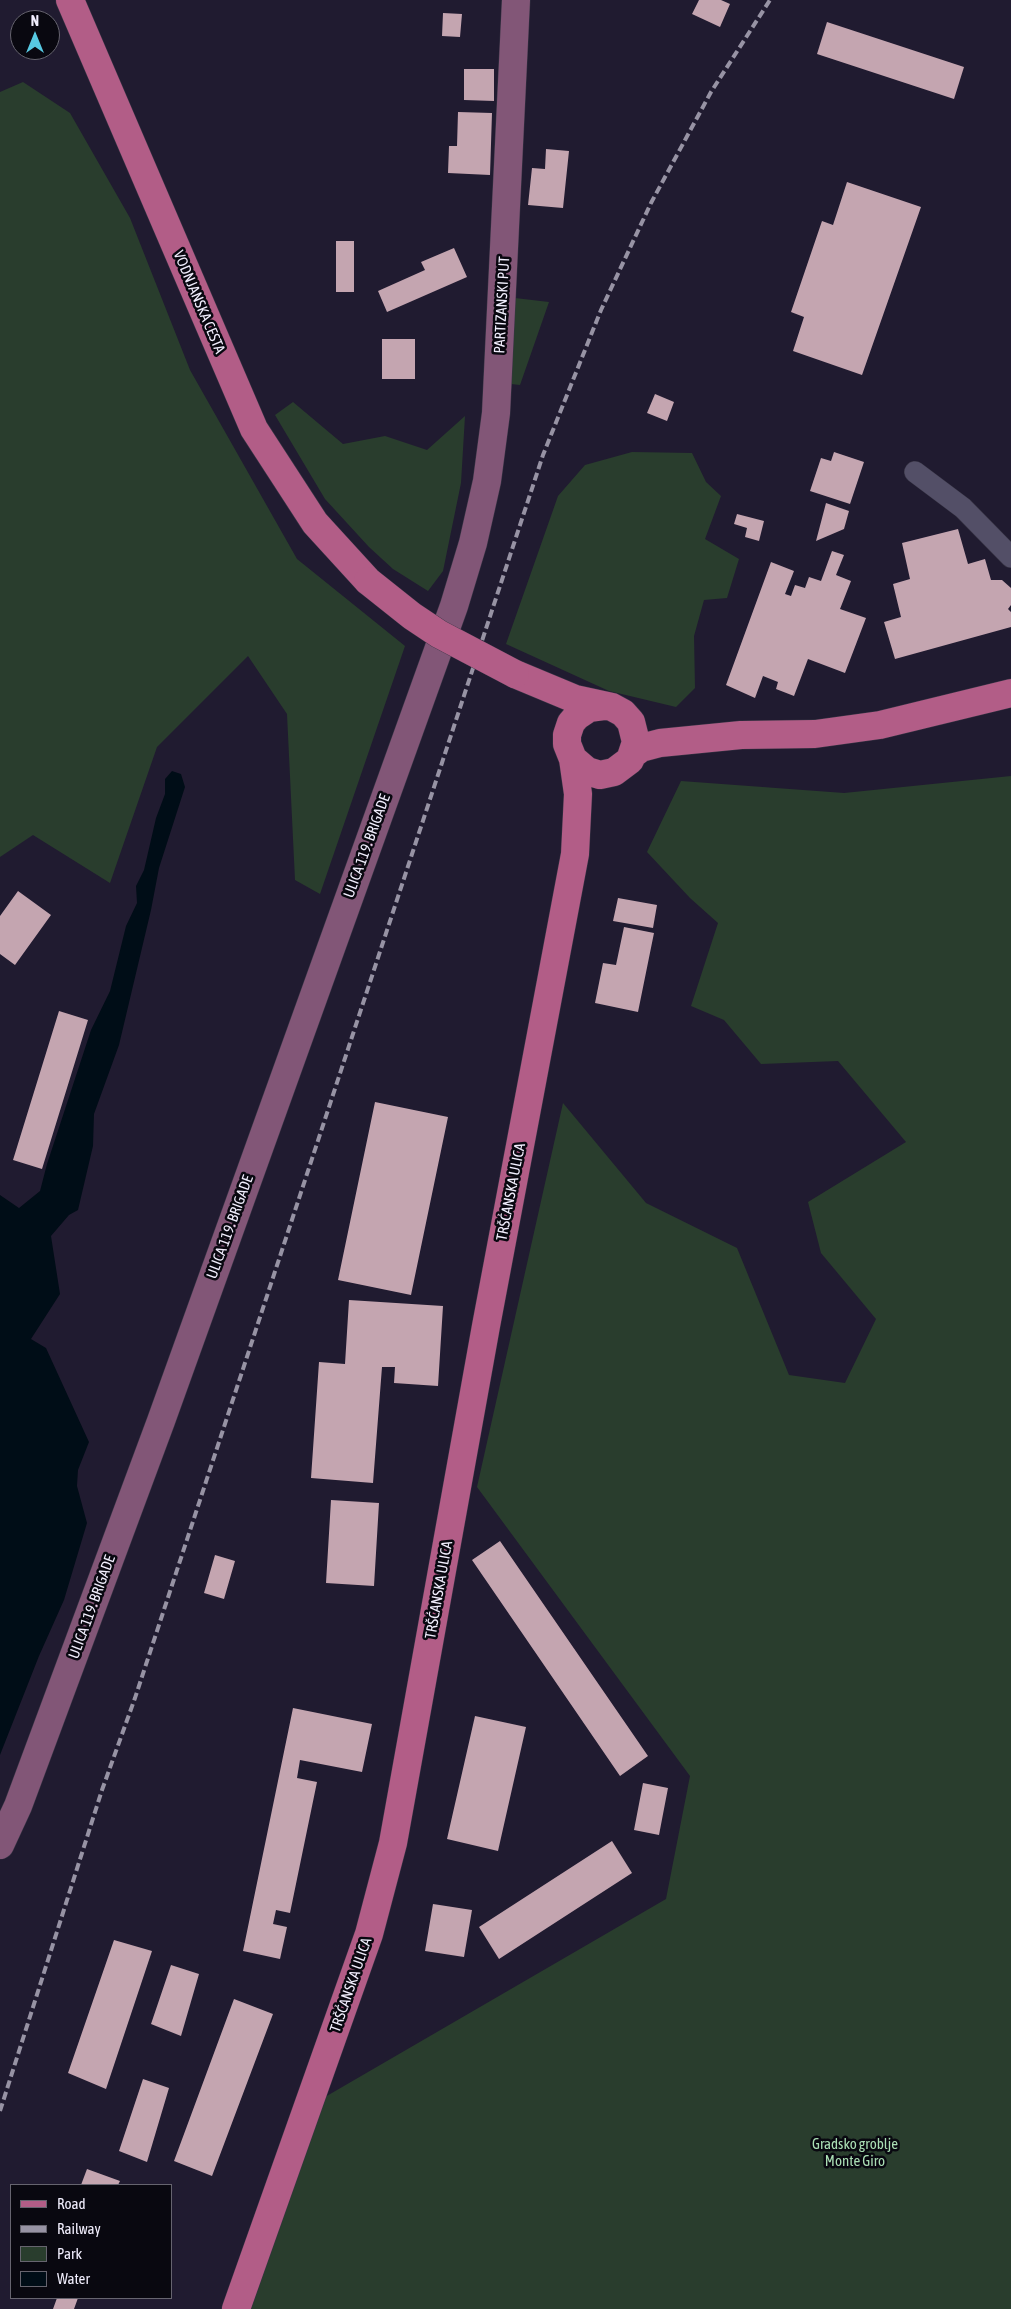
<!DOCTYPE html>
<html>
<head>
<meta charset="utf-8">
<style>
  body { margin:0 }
  #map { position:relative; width:1011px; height:2309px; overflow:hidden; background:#201b30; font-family:"Asap Condensed",sans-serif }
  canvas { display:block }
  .legend { position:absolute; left:10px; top:2184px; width:162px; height:115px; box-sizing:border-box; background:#090810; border:1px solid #66646f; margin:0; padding:6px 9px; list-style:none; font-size:15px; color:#f2effe }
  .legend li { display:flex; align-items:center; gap:10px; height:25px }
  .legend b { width:25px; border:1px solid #66646f }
  .north { position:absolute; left:10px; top:10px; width:50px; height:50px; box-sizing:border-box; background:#090810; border:1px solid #66646f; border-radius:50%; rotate:0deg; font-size:14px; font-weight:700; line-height:20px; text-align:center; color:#f2effe }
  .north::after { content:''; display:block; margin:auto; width:18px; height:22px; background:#57c9e2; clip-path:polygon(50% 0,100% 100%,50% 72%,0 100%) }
</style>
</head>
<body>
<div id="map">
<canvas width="1011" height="2309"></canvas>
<ul class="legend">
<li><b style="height:6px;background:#b25d87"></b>Road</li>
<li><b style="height:6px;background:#9793a4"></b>Railway</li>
<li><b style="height:14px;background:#293d2d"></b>Park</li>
<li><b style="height:14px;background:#000d17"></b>Water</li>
</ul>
<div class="north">N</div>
</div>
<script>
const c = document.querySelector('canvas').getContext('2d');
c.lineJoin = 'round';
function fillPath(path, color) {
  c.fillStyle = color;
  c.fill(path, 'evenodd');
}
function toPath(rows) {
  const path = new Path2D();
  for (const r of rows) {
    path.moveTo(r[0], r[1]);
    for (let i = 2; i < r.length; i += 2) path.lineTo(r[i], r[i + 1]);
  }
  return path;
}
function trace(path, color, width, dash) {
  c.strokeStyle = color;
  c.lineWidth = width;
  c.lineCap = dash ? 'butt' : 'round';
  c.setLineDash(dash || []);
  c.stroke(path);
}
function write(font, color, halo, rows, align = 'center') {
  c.font = font + ' "Asap Condensed",sans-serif';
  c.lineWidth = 5;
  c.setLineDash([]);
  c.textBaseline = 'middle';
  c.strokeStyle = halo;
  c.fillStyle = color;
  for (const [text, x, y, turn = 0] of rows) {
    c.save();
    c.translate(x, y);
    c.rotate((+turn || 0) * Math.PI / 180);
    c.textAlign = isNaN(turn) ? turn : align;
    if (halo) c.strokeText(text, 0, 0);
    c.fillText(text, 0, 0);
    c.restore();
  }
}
fillPath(toPath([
  [23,82,70,113,130,218,190,370,297,559,405,646,320,894,295,880,287,714,248,656,157,747,110,883,33,835,0,857,0,92],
  [515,298,549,302,520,385,511,384],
  [293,402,343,444,385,436,427,450,465,416,461,483,443,571,428,591,393,569,369,547,325,499,275,415],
  [632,452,692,453,706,482,721,496,705,539,739,559,727,598,704,600,694,636,695,688,676,707,609,691,506,644,558,496,585,465],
  [1011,776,1011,2309,251,2309,325,2097,666,1899,690,1776,477,1487,563,1103,646,1203,737,1248,789,1375,845,1383,876,1319,821,1253,808,1202,906,1142,838,1061,761,1064,724,1020,691,1006,718,923,690,898,647,852,681,781,844,793]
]), '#293d2d');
fillPath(toPath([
  [172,771,181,774,185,787,159,868,151,910,119,1045,94,1114,93,1146,78,1210,69,1215,51,1236,60,1294,31,1339,46,1348,89,1442,78,1470,77,1486,87,1523,64,1600,39,1656,0,1755,0,1195,19,1208,40,1191,47,1164,91,1030,110,991,126,926,137,903,136,886,144,870,156,818,165,794,165,779]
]), '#000d17');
fillPath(toPath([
  [699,0,721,0,730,4,720,27,692,14],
  [443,13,462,14,460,37,442,36],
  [827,22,964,67,954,99,817,54],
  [464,69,494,69,494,101,464,100],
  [458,112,492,113,490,175,448,173,449,146,457,146],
  [546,149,569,151,563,208,528,205,532,168,545,169],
  [847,182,921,207,862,375,793,351,804,317,791,312,822,221,833,225],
  [336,241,354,241,354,292,336,292],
  [454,248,467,277,387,312,378,291,425,270,421,262],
  [382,339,415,339,415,379,382,379],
  [655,394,674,402,667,421,647,413],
  [834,452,864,462,850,504,810,491,821,458,831,461],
  [826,503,849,511,844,529,816,541],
  [737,514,764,521,759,541,745,537,747,528,734,524],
  [958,529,968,564,985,559,991,580,1002,580,1011,588,1011,605,1008,609,1011,612,1011,627,895,659,884,622,901,617,893,584,910,579,902,543],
  [832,551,844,555,836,575,851,581,840,609,866,618,845,673,808,659,794,696,776,689,778,682,763,676,755,698,726,685,771,562,794,571,785,594,791,596,795,585,805,588,809,577,821,581],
  [18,891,51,915,15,965,0,954,0,916],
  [618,898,657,905,653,928,613,921],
  [624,927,654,933,638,1012,595,1003,603,963,616,965],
  [59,1011,88,1020,42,1169,13,1160],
  [375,1102,448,1117,411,1295,338,1280],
  [349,1300,443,1306,438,1386,394,1383,395,1367,382,1367,373,1483,311,1478,319,1362,345,1364],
  [331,1500,379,1503,374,1586,326,1583],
  [500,1541,648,1756,620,1776,472,1560],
  [215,1555,235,1561,224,1599,204,1593],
  [293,1708,372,1724,362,1772,300,1760,297,1778,317,1782,290,1913,276,1910,273,1924,287,1927,280,1959,243,1951],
  [475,1716,526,1727,498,1851,447,1839],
  [643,1783,668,1788,659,1835,634,1830],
  [612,1841,632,1873,499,1959,479,1927],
  [433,1904,472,1910,464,1957,425,1951],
  [114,1940,152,1951,106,2089,68,2073],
  [171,1965,199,1974,181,2036,151,2024],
  [234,1999,273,2014,212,2176,174,2161],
  [143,2079,169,2088,147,2162,119,2151],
  [87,2169,120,2181,118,2185,81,2185],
  [57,2298,78,2298,74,2309,53,2309]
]), '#c4a5b0');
const minor = toPath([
  [915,472,963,508,1011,557]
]);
const secondary = toPath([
  [0,1845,18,1806,161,1421,454,606,473,543,487,481,496,413,516,0]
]);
const primary = toPath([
  [70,0,254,429,315,523,368,581],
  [515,674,575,699,612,707,623,713,631,722,636,742,630,760,614,772,600,775,587,771,573,759,567,744,567,735,571,723,577,716,589,708,604,706],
  [633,754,641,748,660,743,741,735,815,734,880,725,1011,693],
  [236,2309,369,1934,393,1843,486,1326,575,854,578,794,573,759]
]);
trace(minor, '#383545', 22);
trace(secondary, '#383545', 29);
trace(primary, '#383545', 29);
trace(minor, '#534f67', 21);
trace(secondary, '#825677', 28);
trace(primary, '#b25d87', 28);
trace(toPath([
  [0,2111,102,1790,135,1698,543,455,601,310,651,203,711,92,770,0]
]), '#9793a4', 4, [8, 4]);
const primaryBridge = toPath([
  [368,581,412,616,439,634,515,674]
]);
trace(primaryBridge, '#383545', 29, []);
trace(primaryBridge, '#b25d87', 28);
write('15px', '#f2effe', '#090810', [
  ["VODNJANSKA CESTA",199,302,67],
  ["PARTIZANSKI PUT",502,305,-87],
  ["ULICA 119. BRIGADE",367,846,-70],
  ["TRŠĆANSKA ULICA",511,1192,-79],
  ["ULICA 119. BRIGADE",230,1227,-70],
  ["TRŠĆANSKA ULICA",439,1590,-80],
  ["ULICA 119. BRIGADE",92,1607,-70],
  ["TRŠĆANSKA ULICA",351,1985,-71]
]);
write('15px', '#aadeb4', '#090810', [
  ["Gradsko groblje",855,2144],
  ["Monte Giro",855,2161]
]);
</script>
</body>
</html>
